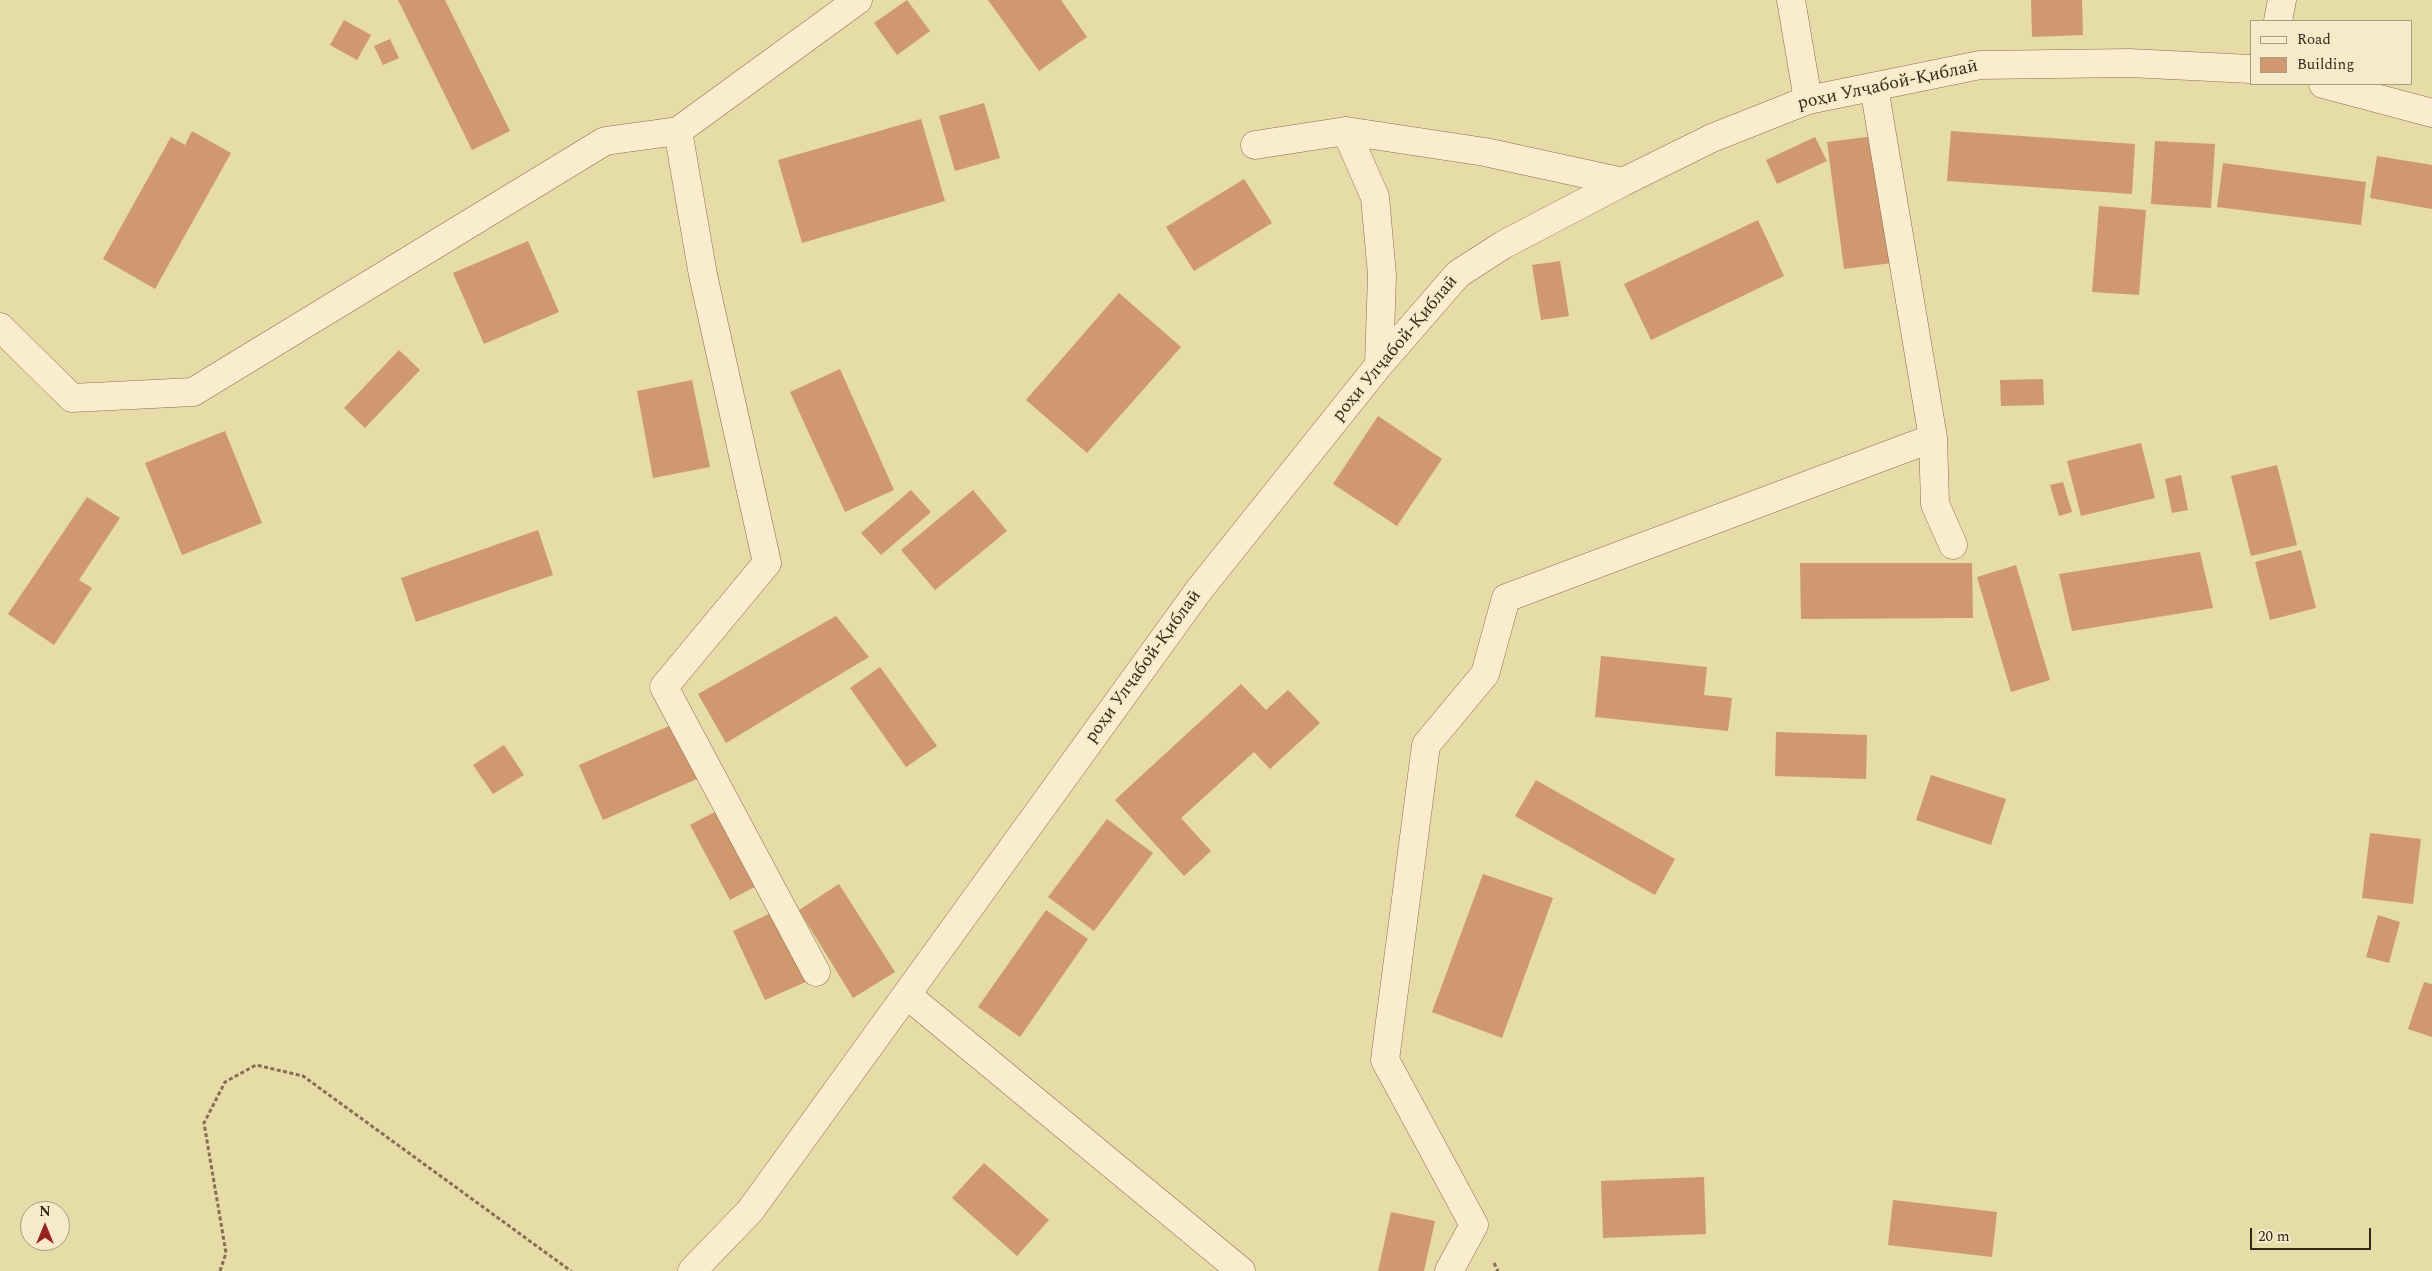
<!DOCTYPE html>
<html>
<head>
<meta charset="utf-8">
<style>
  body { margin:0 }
  #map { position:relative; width:2432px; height:1271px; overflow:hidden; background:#efe0ba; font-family:Spectral,serif }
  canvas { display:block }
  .legend { position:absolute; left:2250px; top:20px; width:162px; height:65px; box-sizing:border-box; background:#f6eac9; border:1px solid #a89c83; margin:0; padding:6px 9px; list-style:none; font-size:15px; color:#34271a }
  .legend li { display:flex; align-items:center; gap:10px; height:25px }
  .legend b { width:25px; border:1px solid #a89c83 }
  .north { position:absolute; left:20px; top:1201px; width:50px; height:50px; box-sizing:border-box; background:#f6eac9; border:1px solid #a89c83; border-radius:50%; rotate:0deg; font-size:14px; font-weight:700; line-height:20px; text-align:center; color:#34271a }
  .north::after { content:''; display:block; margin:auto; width:18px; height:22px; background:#972322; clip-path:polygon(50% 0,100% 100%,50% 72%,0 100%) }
  .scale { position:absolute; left:2250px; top:1228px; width:121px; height:22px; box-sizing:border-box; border:2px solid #34271a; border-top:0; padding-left:6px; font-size:15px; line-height:18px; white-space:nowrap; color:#34271a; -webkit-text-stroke:4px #f6eac9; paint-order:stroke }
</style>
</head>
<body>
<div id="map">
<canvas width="2432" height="1271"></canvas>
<ul class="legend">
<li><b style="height:6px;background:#faedcd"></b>Road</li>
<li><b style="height:14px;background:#cf986e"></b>Building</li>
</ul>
<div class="north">N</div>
<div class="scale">20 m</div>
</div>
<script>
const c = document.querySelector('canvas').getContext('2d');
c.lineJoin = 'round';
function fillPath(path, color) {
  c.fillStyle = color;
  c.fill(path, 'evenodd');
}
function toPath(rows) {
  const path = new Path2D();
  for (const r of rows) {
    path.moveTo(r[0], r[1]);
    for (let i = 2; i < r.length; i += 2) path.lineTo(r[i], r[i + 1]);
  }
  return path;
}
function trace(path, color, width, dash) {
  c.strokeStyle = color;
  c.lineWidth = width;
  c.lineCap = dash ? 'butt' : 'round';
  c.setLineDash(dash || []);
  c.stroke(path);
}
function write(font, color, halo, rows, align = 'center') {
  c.font = font + ' Spectral,serif';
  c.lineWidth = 4;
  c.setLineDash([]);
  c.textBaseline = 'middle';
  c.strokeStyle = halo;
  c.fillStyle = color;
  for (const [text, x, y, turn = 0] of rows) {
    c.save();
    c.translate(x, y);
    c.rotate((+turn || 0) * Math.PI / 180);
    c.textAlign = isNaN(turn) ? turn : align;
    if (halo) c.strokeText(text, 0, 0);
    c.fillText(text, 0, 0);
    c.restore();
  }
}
fillPath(toPath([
  [0,0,2432,0,2432,1271,0,1271],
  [2251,21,2411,21,2411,84,2251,84],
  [30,1211,60,1211,60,1241,30,1241]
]), '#e5dca7');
fillPath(toPath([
  [398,0,445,0,510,131,472,150],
  [907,0,930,31,897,55,874,23],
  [988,0,1061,0,1087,37,1039,71],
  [2031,0,2082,0,2083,35,2032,37],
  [344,20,371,35,357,60,330,45],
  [390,39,399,58,383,65,374,46],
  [984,103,1000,158,955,171,939,116],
  [921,119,945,201,802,243,778,160],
  [192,131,231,153,155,289,103,259,171,137,185,145],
  [1951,131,2135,144,2132,194,1947,181],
  [1875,136,1892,263,1844,269,1827,142],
  [1815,137,1827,161,1777,184,1766,160],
  [2155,141,2215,144,2211,208,2151,204],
  [2377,156,2432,165,2432,209,2370,198],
  [2223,163,2366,182,2361,225,2217,207],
  [1244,179,1272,223,1194,271,1166,227],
  [2099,206,2146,210,2139,295,2092,292],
  [1758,220,1784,276,1651,340,1624,284],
  [528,241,559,312,484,344,453,273],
  [1560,261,1569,316,1541,320,1532,265],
  [1119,293,1181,347,1087,453,1026,400],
  [399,350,420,370,365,428,344,408],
  [840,369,894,490,845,512,790,392],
  [2043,379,2044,405,2001,406,2000,380],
  [692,380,710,467,653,478,637,391],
  [1378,416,1442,459,1397,526,1333,484],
  [225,431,262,523,182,555,145,463],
  [2141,443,2155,498,2081,516,2067,461],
  [2277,465,2297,545,2251,556,2231,476],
  [2181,475,2188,510,2172,513,2165,479],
  [2063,482,2072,512,2059,516,2050,485],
  [911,490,931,512,881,555,861,533],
  [973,490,1007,531,935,590,901,550],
  [87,497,120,518,79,580,92,588,54,645,8,614],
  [538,530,553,575,416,622,401,578],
  [2301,550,2316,608,2270,620,2255,562],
  [2200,552,2213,608,2072,631,2059,574],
  [1800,563,1972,563,1973,618,1801,619],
  [2016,565,2050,680,2011,692,1977,577],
  [836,616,869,657,726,743,698,694],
  [1601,656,1707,667,1704,695,1732,698,1728,731,1595,717],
  [880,667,937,746,906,767,850,688],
  [1241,684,1266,710,1288,690,1320,723,1270,769,1254,752,1181,818,1211,851,1184,876,1115,800],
  [676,723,699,778,603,820,579,765],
  [1776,732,1867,735,1866,779,1775,776],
  [504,745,524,775,493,794,473,765],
  [1931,775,2006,799,1991,845,1916,820],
  [1536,780,1675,859,1655,895,1515,816],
  [722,808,762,883,730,900,690,825],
  [1107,819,1153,853,1094,931,1048,897],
  [2370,833,2421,839,2413,904,2362,898],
  [1483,874,1553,898,1502,1038,1432,1012],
  [839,884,895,972,853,998,799,910],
  [777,910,810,980,765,1000,733,931],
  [1046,910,1088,939,1020,1037,978,1007],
  [2378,915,2400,922,2389,963,2366,957],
  [2424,982,2432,984,2432,1037,2408,1029],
  [984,1163,1049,1220,1017,1256,952,1198],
  [1704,1177,1706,1234,1603,1238,1601,1181],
  [1893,1200,1997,1212,1992,1257,1888,1245],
  [1391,1212,1435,1221,1424,1271,1378,1271]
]), '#cf986e');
const minor = toPath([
  [1791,0,1808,100],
  [2278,21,2282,0],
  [2323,84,2432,113],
  [1346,131,1375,197,1382,275,1379,365],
  [1255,145,1346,131,1485,152,1623,182],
  [0,327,72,398,193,392,605,141,678,131],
  [1933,438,1935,504,1953,545],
  [816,972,664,687,767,563,703,275,678,131,858,0],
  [907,995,1241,1271],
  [692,1271,750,1211,1199,590,1379,365,1458,274,1503,245,1623,182,1712,138,1808,100,1980,65,2129,63,2251,69],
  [1449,1271,1474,1225,1385,1060,1426,745,1485,674,1506,598,1933,438,1874,87]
]);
trace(minor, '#866f54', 29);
trace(toPath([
  [1494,1263,1498,1271],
  [220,1271,226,1253,204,1123,225,1082,256,1065,303,1076,571,1271]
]), '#866f54', 3, [4, 2.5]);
trace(minor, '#faedcd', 28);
write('18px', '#34271a', '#f6eac9', [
  ["роҳи Улҷабой-Қиблаӣ",1888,86,-12],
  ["роҳи Улҷабой-Қиблаӣ",1396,349,-50],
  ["роҳи Улҷабой-Қиблаӣ",1144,667,-54]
]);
</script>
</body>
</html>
